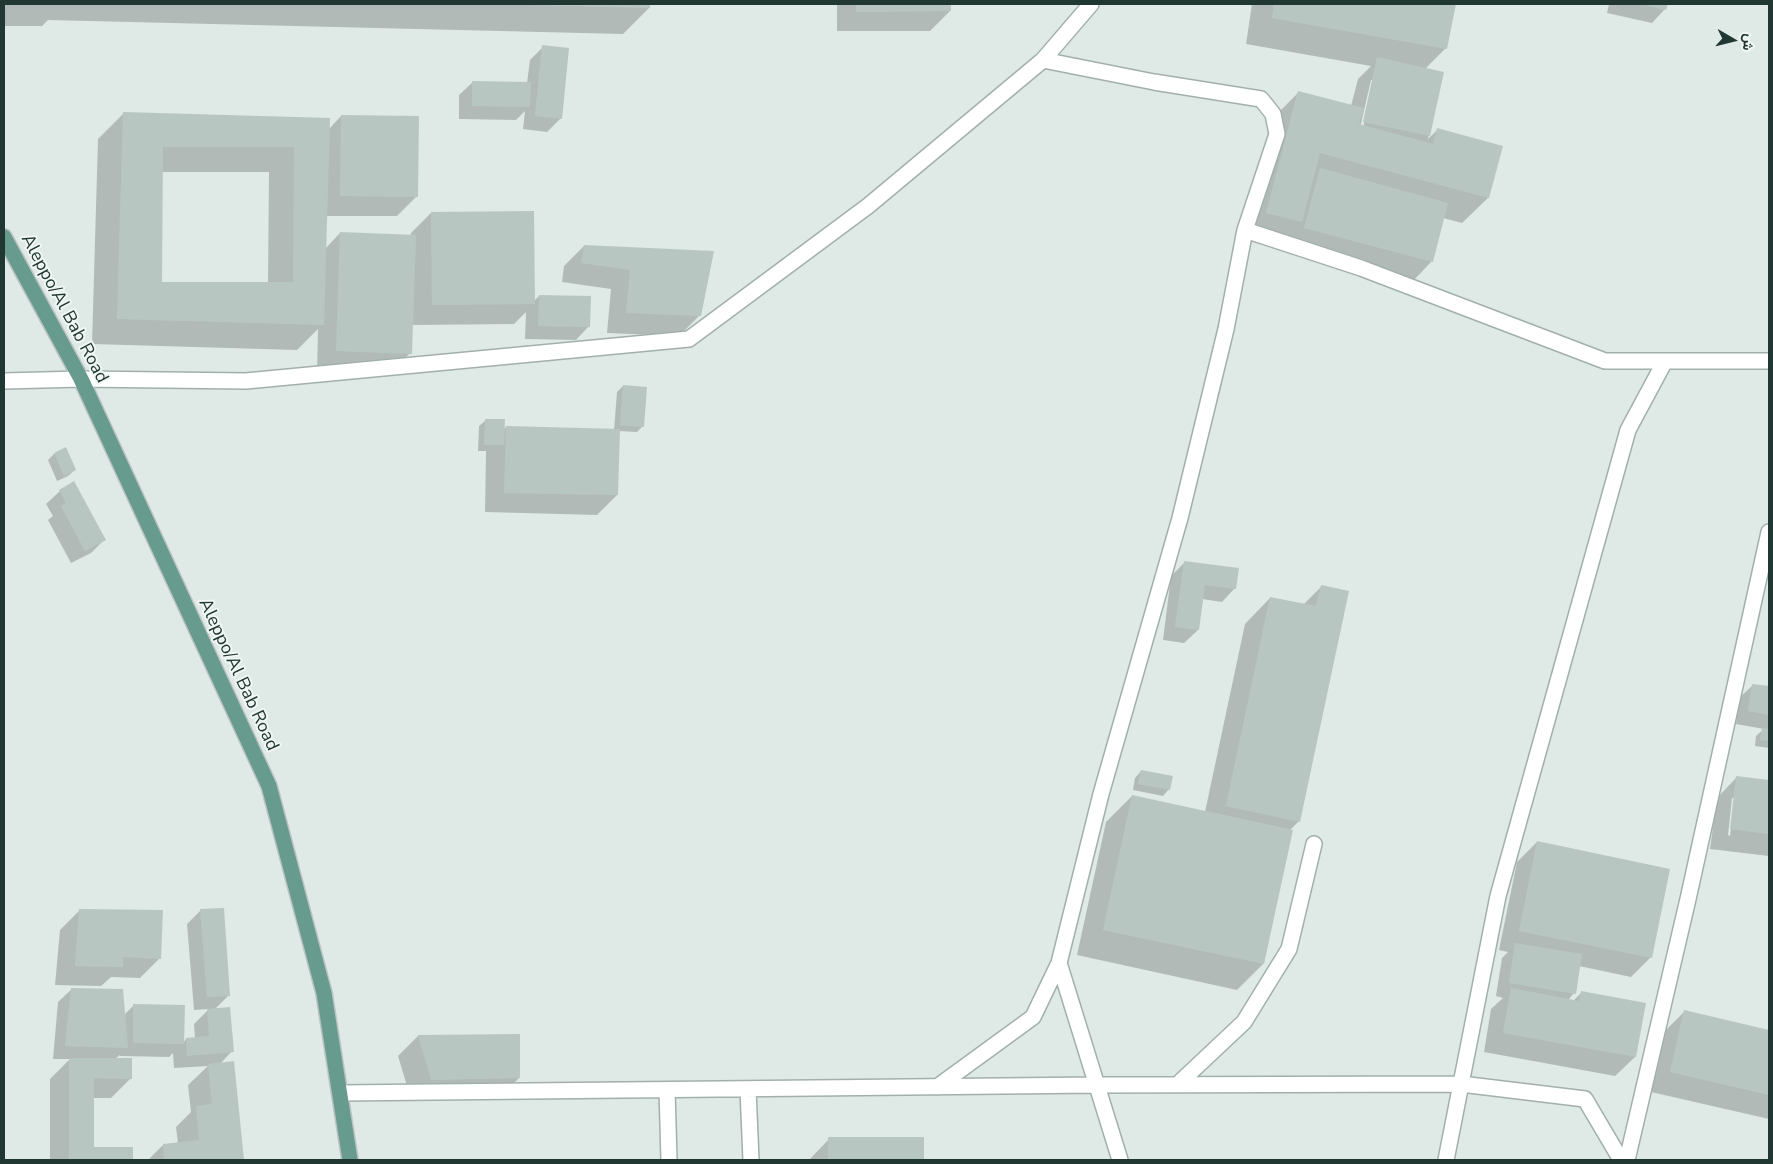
<!DOCTYPE html>
<html>
<head>
<meta charset="utf-8">
<style>
  body { margin:0 }
  #map { position:relative; width:1773px; height:1164px; overflow:hidden; background:#dfe9e5; font-family:"Nunito Sans",Vazirmatn,sans-serif }
  canvas { display:block }
  .frame { position:absolute; inset:0; border:5px solid #213732; pointer-events:none }
  .north { position:absolute; left:1708px; top:15px; width:50px; height:50px; -webkit-text-stroke:4px #eff6f3; paint-order:stroke; rotate:98deg; font-size:14px; font-weight:700; line-height:20px; text-align:center; color:#213732 }
  .north::after { content:''; display:block; margin:auto; width:18px; height:22px; background:#213732; clip-path:polygon(50% 0,100% 100%,50% 72%,0 100%) }
</style>
</head>
<body>
<div id="map">
<canvas width="1773" height="1164"></canvas>
<div class="frame"></div>
<div class="north">ش</div>
</div>
<script>
const c = document.querySelector('canvas').getContext('2d');
c.lineJoin = 'round';
function fillPath(path, color) {
  c.fillStyle = color;
  c.fill(path, 'evenodd');
}
function toPath(rows) {
  const path = new Path2D();
  for (const r of rows) {
    path.moveTo(r[0], r[1]);
    for (let i = 2; i < r.length; i += 2) path.lineTo(r[i], r[i + 1]);
  }
  return path;
}
function trace(path, color, width, dash) {
  c.strokeStyle = color;
  c.lineWidth = width;
  c.lineCap = dash ? 'butt' : 'round';
  c.setLineDash(dash || []);
  c.stroke(path);
}
function write(font, color, halo, rows, align = 'center') {
  c.font = font + ' "Nunito Sans",sans-serif';
  c.lineWidth = 4;
  c.setLineDash([]);
  c.textBaseline = 'middle';
  c.strokeStyle = halo;
  c.fillStyle = color;
  for (const [text, x, y, turn = 0] of rows) {
    c.save();
    c.translate(x, y);
    c.rotate((+turn || 0) * Math.PI / 180);
    c.textAlign = isNaN(turn) ? turn : align;
    if (halo) c.strokeText(text, 0, 0);
    c.fillText(text, 0, 0);
    c.restore();
  }
}
fillPath(toPath([
  [4,4,649,4,649,8,623,34,48,20,42,26,4,26],
  [837,4,950,4,950,11,930,31,837,31],
  [1252,4,1454,4,1446,48,1425,69,1442,73,1428,139,1437,130,1488,198,1462,223,1443,218,1431,262,1412,282,1285,247,1288,234,1275,248,1241,239,1273,118,1299,92,1351,106,1358,79,1371,66,1246,44],
  [1371,80,1373,80,1363,128,1360,128],
  [1609,4,1666,4,1665,9,1652,23,1607,13],
  [543,47,561,118,547,132,523,129,525,111,516,120,459,119,459,95,473,82,527,83,530,60],
  [124,113,329,129,341,116,417,196,397,216,326,216,325,249,340,233,411,236,411,233,431,213,534,301,539,296,589,326,576,340,525,339,526,312,514,324,411,325,410,353,391,373,317,371,318,329,297,350,92,344,98,139],
  [161,172,269,172,268,283,161,283],
  [584,246,712,252,699,316,679,336,607,333,611,289,562,282,564,266],
  [623,386,643,426,637,432,619,431,617,495,597,515,485,512,486,451,478,451,479,426,486,420,503,430,506,427,614,430,617,392],
  [66,449,75,470,68,476,57,481,48,460,54,454],
  [60,491,104,540,91,553,71,563,48,520,53,516,46,504],
  [1185,562,1235,588,1222,602,1202,599,1198,630,1184,643,1163,640,1171,576],
  [1321,587,1299,821,1290,830,1263,964,1237,990,1077,955,1106,822,1132,796,1205,812,1245,624,1270,598,1303,605],
  [1753,685,1769,688,1769,748,1755,746,1756,736,1764,729,1736,724,1739,698],
  [1141,771,1169,789,1163,796,1133,790,1135,778],
  [1736,778,1769,782,1769,856,1710,849,1717,798],
  [1732,798,1735,798,1730,836,1728,835],
  [1537,842,1651,957,1631,977,1579,966,1574,993,1568,1000,1573,1001,1582,992,1635,1057,1615,1076,1484,1052,1491,1009,1503,998,1496,996,1502,958,1508,952,1499,950,1517,862],
  [80,910,160,958,140,978,111,977,101,986,55,985,60,930],
  [201,910,229,995,214,1010,232,1051,220,1064,232,1062,243,1160,148,1160,163,1145,178,1144,176,1127,191,1112,188,1085,208,1066,174,1068,173,1053,169,1057,120,1056,120,1055,115,1059,131,1078,111,1098,92,1098,92,1148,132,1148,132,1160,50,1160,50,1079,70,1059,53,1059,58,1002,72,989,124,1015,134,1005,183,1043,186,1039,195,1038,194,1024,209,1009,194,1010,187,924],
  [1684,1012,1769,1031,1769,1119,1651,1092,1664,1032],
  [519,1035,519,1078,499,1098,411,1099,398,1056,418,1036],
  [923,1138,923,1160,809,1160,829,1139]
]), '#0003');
fillPath(toPath([
  [531,4,650,4,650,8,531,5],
  [856,4,951,4,951,11,856,12],
  [1274,4,1456,4,1447,49,1272,18],
  [1641,4,1668,4,1666,10],
  [542,45,569,48,562,119,535,116],
  [1377,57,1444,72,1430,136,1363,122],
  [472,81,531,82,530,107,472,106],
  [1298,91,1364,108,1359,124,1433,144,1437,128,1503,146,1489,198,1320,153,1302,222,1266,213],
  [123,112,330,118,324,325,117,319],
  [163,147,294,147,293,282,162,282],
  [341,115,419,116,418,197,340,196],
  [1320,168,1448,203,1433,262,1304,228],
  [534,211,535,304,432,305,431,212],
  [340,232,416,235,412,354,336,351],
  [584,245,714,251,701,316,626,313,630,270,581,263],
  [539,295,591,296,590,327,538,326],
  [623,385,647,387,644,427,620,425],
  [485,419,505,419,504,445,484,445],
  [506,426,620,429,618,495,504,493],
  [66,447,76,470,64,476,54,453],
  [74,481,106,540,85,551,61,506,66,503,59,490],
  [1184,561,1239,568,1236,589,1205,585,1199,630,1175,627],
  [1321,585,1349,591,1300,822,1226,806,1270,597,1316,606],
  [1752,684,1769,686,1769,715,1748,711],
  [1762,728,1769,729,1769,741,1760,740],
  [1141,770,1173,776,1170,790,1138,784],
  [1736,776,1769,780,1769,834,1730,829],
  [1132,795,1293,830,1264,964,1103,930],
  [1537,841,1670,869,1652,958,1519,931],
  [224,908,230,996,207,997,200,909],
  [79,909,163,910,161,959,123,957,123,967,75,966],
  [1515,943,1582,954,1576,994,1509,983],
  [71,988,123,989,128,1048,65,1046],
  [1511,988,1579,1001,1581,991,1646,1003,1636,1057,1503,1033],
  [133,1004,185,1005,184,1044,133,1043],
  [230,1007,234,1052,187,1056,186,1038,209,1036,207,1009],
  [1684,1010,1769,1030,1769,1095,1670,1072],
  [520,1034,520,1078,431,1080,418,1035],
  [69,1058,132,1058,132,1079,94,1078,94,1147,133,1147,133,1160,69,1160],
  [234,1061,244,1160,164,1160,163,1144,199,1140,196,1106,212,1104,208,1064],
  [828,1137,924,1137,924,1160,828,1160]
]), '#b8c6c1');
const minor = toPath([
  [1043,60,1154,82,1261,99,1273,114,1277,134,1245,230,1361,268,1605,361,1769,361],
  [4,381,81,379,246,381,689,339,868,206,1043,60,1091,4],
  [1177,1085,1244,1022,1289,949,1314,844],
  [937,1087,1033,1017,1059,963],
  [748,1089,751,1160],
  [667,1090,669,1160],
  [340,1093,1097,1085,1461,1084,1585,1099,1621,1160],
  [1120,1160,1059,963,1101,794,1180,518,1226,329,1245,230],
  [1446,1160,1498,896,1628,430,1665,361],
  [1627,1160,1688,899,1769,532]
]);
const major = toPath([
  [4,237,81,379,269,786,324,993,350,1160]
]);
trace(minor, '#a2b0ac', 18);
trace(major, '#bcc3c2', 18);
trace(minor, '#fff', 15);
trace(major, '#679b8e', 15);
write('18px', '#213732', '#eff6f3', [
  ["Aleppo/Al Bab Road",64,309,62],
  ["Aleppo/Al Bab Road",238,675,65]
]);
</script>
</body>
</html>
